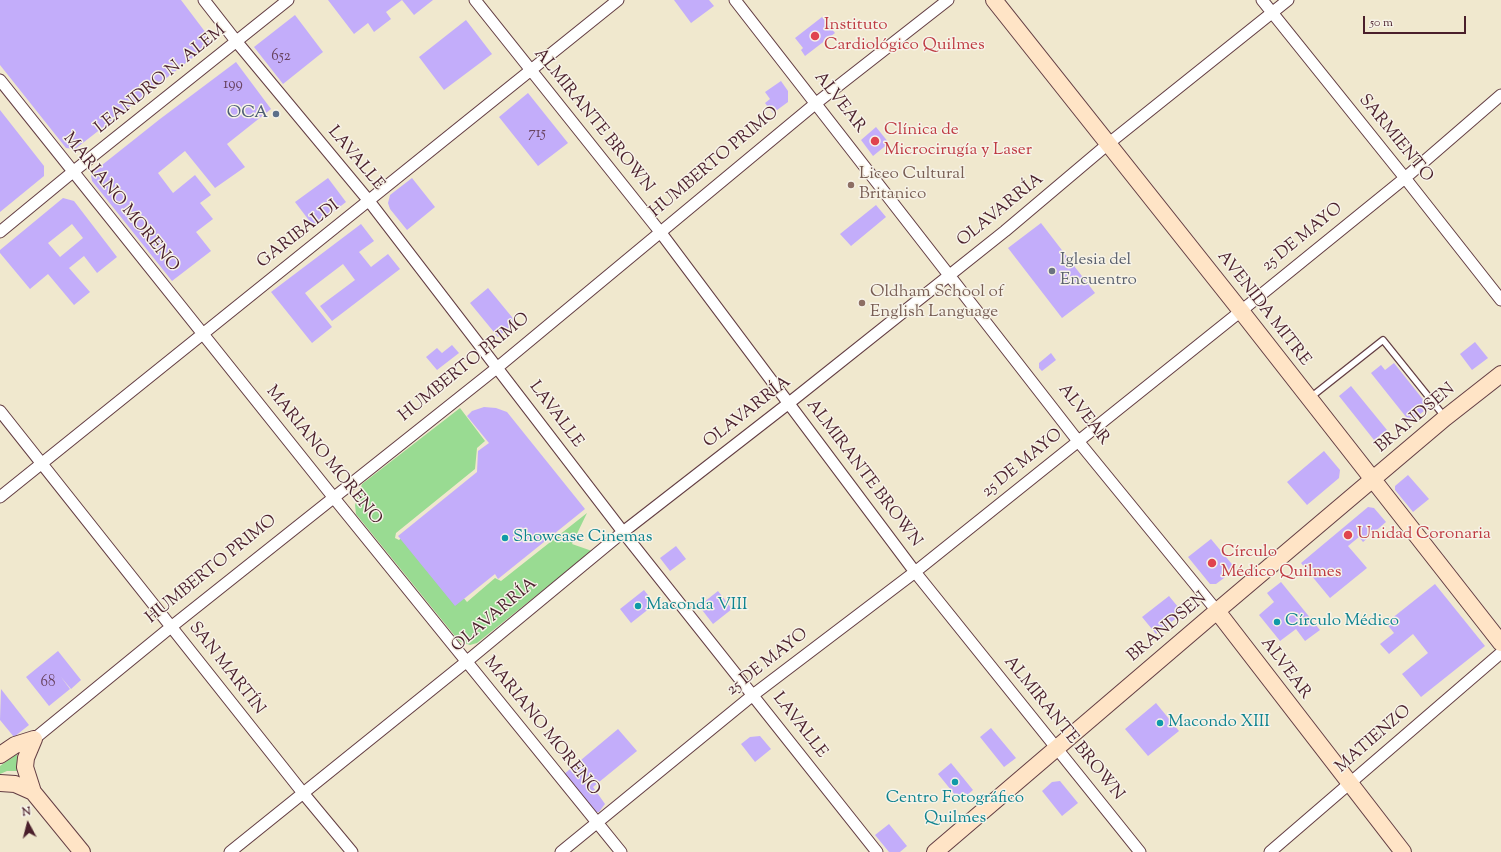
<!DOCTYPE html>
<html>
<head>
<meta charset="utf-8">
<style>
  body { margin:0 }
  #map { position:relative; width:1501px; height:852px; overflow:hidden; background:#f0e8ce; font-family:"Sorts Mill Goudy",serif }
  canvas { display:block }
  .north { position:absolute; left:8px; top:804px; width:40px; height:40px; -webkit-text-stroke:3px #f7f3e8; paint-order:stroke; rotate:353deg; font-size:11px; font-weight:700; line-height:16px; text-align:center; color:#4a1f2b }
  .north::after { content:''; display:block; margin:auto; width:14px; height:18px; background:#4a1f2b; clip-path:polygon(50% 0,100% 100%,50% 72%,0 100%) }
  .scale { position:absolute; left:1363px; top:16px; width:103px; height:18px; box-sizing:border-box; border:2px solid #4a1f2b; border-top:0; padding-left:5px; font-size:12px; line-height:14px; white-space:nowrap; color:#4a1f2b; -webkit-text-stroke:3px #f7f3e8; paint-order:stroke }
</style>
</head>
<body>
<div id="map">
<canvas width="1501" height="852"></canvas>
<div class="north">N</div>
<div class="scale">50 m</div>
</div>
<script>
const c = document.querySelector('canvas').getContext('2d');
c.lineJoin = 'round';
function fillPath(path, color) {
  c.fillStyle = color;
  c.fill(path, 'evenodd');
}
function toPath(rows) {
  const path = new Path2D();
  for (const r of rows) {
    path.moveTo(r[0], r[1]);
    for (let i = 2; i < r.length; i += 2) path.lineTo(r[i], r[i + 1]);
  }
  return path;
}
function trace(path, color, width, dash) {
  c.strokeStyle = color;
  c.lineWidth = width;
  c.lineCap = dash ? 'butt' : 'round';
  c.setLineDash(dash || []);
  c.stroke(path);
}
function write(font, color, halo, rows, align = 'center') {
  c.font = font + ' "Sorts Mill Goudy",serif';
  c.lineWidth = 3;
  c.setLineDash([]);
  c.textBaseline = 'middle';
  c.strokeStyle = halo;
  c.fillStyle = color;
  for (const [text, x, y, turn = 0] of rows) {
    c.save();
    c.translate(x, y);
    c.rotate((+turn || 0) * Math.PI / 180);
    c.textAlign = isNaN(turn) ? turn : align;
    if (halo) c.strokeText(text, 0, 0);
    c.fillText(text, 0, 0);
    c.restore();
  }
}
fillPath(toPath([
  [460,408,485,441,477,448,475,469,396,533,395,538,399,540,408,531,467,602,495,578,501,581,587,513,572,544,592,551,477,643,470,645,459,641,356,514,355,505,362,484],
  [17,754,20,771,7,771,0,774,0,766]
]), '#99db92');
fillPath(toPath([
  [0,0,181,0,209,37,209,45,75,149,66,148,0,65],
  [328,0,402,0,386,12,391,19,374,32,368,23,354,34],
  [402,0,433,0,414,15],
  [674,0,709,0,714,6,691,23],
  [295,15,323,52,283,84,254,47],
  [822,17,835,33,805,56,801,50,803,48,795,38],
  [466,20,492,54,444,90,419,57],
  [236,62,271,109,227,144,245,167,215,188,185,151,158,173,173,193,195,175,211,195,200,203,213,219,196,232,211,251,172,281,92,181,91,176,92,173,160,119],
  [781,81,788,91,788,102,773,113,765,103,770,99,765,92],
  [528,93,568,143,538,166,499,117],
  [0,110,44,166,44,176,0,212],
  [876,127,889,143,873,156,861,140],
  [328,178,346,202,314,227,295,202],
  [412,178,435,207,407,230,390,209,388,203,390,195],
  [63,198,74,201,117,257,97,273,84,256,69,268,90,292,74,305,48,274,30,289,0,253,0,250],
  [72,224,83,238,60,257,48,243],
  [876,205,886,217,851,246,840,234],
  [1041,223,1095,293,1062,318,1008,248],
  [361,224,374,241,359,252,371,267,388,254,400,269,332,321,320,306,355,280,343,264,305,293,332,327,312,343,271,292],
  [488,288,516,322,498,337,470,303],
  [1475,342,1488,358,1472,370,1460,354],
  [452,345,459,353,437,370,426,357,437,348,442,353],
  [1051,353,1056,360,1042,371,1039,368,1039,363],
  [1394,363,1429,407,1410,422,1371,373,1381,365,1385,370],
  [1351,386,1387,430,1374,440,1339,396],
  [484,407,496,408,507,412,585,509,498,579,495,574,455,606,398,536,477,472,478,451,489,443,467,416,472,411],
  [1324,451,1340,470,1339,478,1307,505,1287,482],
  [1408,475,1429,499,1413,512,1395,490,1395,486],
  [1368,507,1374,508,1386,522,1363,542,1359,537,1348,546,1367,568,1330,598,1301,563],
  [1211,539,1236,569,1216,584,1210,584,1188,557],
  [676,546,686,559,670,571,660,558],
  [1281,582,1320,630,1305,641,1296,629,1280,641,1259,615,1274,602,1267,593],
  [1435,584,1485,646,1421,697,1402,674,1428,653,1413,634,1389,654,1380,644,1394,633,1386,623],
  [644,590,655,604,631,623,620,609],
  [718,591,732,609,713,624,699,606],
  [1169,596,1183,613,1156,634,1142,617],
  [58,651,81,680,71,689,61,677,70,689,49,706,26,677],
  [1,689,29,725,14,737,0,720],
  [1156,703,1179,731,1148,756,1125,729],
  [991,728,1016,758,1004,767,980,737],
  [618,729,637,751,593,787,605,804,599,812,592,812,563,775],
  [760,736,771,749,755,762,741,744,750,737],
  [951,763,973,790,960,801,938,774],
  [1060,781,1078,803,1062,816,1042,791,1052,782],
  [889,824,907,846,900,852,889,852,875,835]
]), '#c3adfa');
const lane = toPath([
  [1311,397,1383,340,1444,416]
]);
const street = toPath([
  [204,0,236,41,369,201,623,532,877,852],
  [475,0,661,233,915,572,1140,852],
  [735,0,1078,441,1217,611],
  [1262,0,1405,178,1501,300],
  [0,80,334,498,621,852],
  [0,232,74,171,288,0],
  [0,411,303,793,352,852],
  [0,497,618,0],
  [34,739,171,627,498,367,815,104,948,0],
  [230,852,466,662,623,532,789,403,1005,231,1108,144,1288,0],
  [561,852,753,695,915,572,1241,311,1405,178,1501,95],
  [1270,852,1501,653]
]);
const secondary = toPath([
  [994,0,1241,311,1501,643],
  [1217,611,1403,852],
  [34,739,26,758,25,767,33,792,82,852],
  [0,755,15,745,34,739],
  [0,783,15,784,33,792],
  [935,852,1217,611,1445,418,1501,374]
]);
trace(lane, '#633d43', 8);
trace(street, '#633d43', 13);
trace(secondary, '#633d43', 18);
trace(lane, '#fff', 5.5);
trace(street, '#fff', 11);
trace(secondary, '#ffe4c6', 16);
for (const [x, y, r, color] of [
  [815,36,5,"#e0444e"],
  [276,114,4,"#5c6f8a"],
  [875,141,5,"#e0444e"],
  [851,185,4,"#8d6e63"],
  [1052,271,4,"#6b7280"],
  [862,303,4,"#8d6e63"],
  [1348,535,5,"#e0444e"],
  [505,538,4,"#0f9aa8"],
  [1212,563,5,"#e0444e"],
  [638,606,4,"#0f9aa8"],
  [1277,622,4,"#0f9aa8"],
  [1160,723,4,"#0f9aa8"],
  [955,782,4,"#0f9aa8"]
]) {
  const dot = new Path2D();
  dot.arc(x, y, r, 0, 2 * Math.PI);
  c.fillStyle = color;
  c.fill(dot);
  trace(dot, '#f7f3e8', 1.5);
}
write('15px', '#68425f', null, [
  ["652",281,57],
  ["199",233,85],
  ["715",537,134],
  ["68",48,683]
]);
write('17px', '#be3a42', '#f7f3e8', [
  ["Instituto",824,26],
  ["Cardiológico Quilmes",824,46],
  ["Clínica de",884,131],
  ["Microcirugía y Laser",884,151],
  ["Unidad Coronaria",1357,535],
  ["Círculo",1221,553],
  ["Médico Quilmes",1221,573]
], 'left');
write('17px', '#4a1f2b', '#f7f3e8', [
  ["LEANDRO N. ALEM",161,80,-39],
  ["ALVEAR",839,103,52],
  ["ALMIRANTE BROWN",593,121,51],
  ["SARMIENTO",1395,139,51],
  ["LAVALLE",355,159,50],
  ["HUMBERTO PRIMO",715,163,-40],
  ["MARIANO MORENO",120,203,51],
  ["OLAVARRÍA",1001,211,-39],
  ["GARIBALDI",299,235,-38],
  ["25 DE MAYO",1303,238,-39],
  ["AVENIDA MITRE",1263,309,52],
  ["HUMBERTO PRIMO",465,368,-39],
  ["OLAVARRÍA",748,413,-38],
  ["LAVALLE",555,415,53],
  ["ALVEAR",1083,415,52],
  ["BRANDSEN",1416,419,-40],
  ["MARIANO MORENO",323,456,51],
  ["25 DE MAYO",1023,464,-39],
  ["ALMIRANTE BROWN",863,474,53],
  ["HUMBERTO PRIMO",212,570,-39],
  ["OLAVARRÍA",495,616,-40],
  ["BRANDSEN",1168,628,-40],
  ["25 DE MAYO",768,663,-38],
  ["SAN MARTÍN",226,669,52],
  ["ALVEAR",1285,669,53],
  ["LAVALLE",799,726,52],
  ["MARIANO MORENO",541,727,51],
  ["ALMIRANTE BROWN",1063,729,51],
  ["MATIENZO",1374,740,-41]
]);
write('17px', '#4e5e75', '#f7f3e8', [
  ["OCA",268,114]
], 'right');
write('17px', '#785e54', '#f7f3e8', [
  ["Liceo Cultural",859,175],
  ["Britanico",859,195],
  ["Oldham School of",870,293],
  ["English Language",870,313]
], 'left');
write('17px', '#5b616d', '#f7f3e8', [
  ["Iglesia del",1060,261],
  ["Encuentro",1060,281]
], 'left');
write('17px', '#0d838f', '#f7f3e8', [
  ["Showcase Cinemas",513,538],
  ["Maconda VIII",646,606],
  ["Círculo Médico",1285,622],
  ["Macondo XIII",1168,723],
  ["Centro Fotográfico",955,799,"center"],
  ["Quilmes",955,819,"center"]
], 'left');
</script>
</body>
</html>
